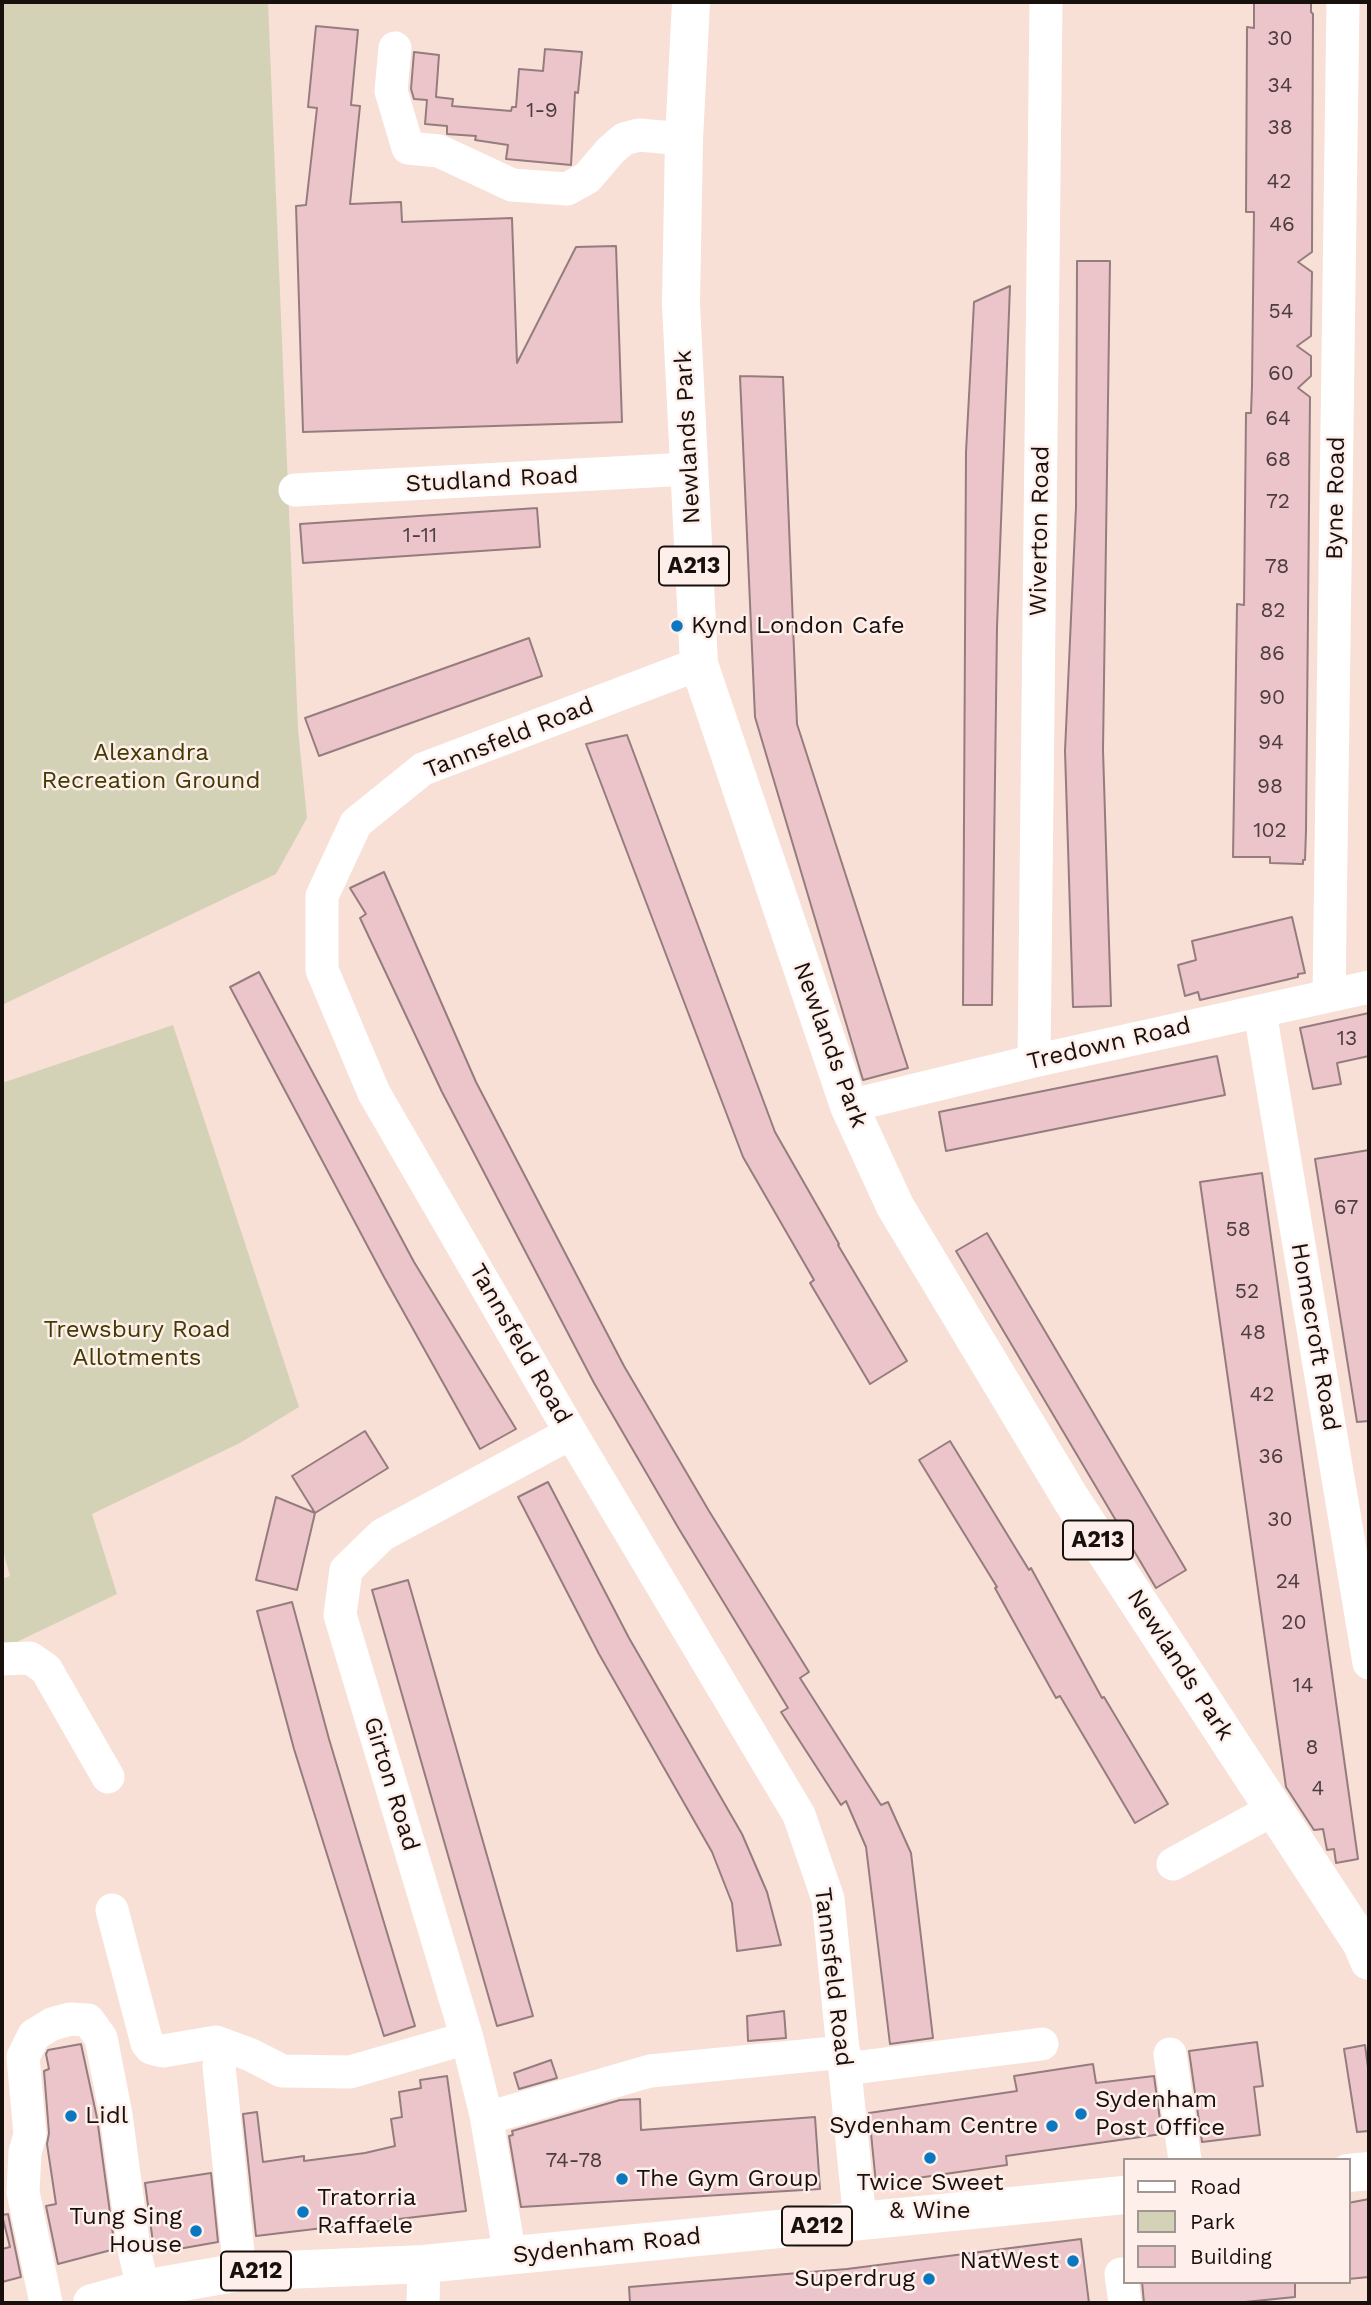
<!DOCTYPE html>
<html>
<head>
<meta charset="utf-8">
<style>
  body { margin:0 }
  #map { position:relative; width:1371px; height:2305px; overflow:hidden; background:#f8e0d6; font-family:"Work Sans",sans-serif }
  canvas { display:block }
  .frame { position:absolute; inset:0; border:4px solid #18100d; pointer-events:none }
  .legend { position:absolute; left:1123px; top:2158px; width:228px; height:126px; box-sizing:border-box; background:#feefea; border:2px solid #a29692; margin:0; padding:9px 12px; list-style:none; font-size:21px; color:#18100d }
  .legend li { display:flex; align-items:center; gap:14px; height:35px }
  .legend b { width:35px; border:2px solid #a29692 }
</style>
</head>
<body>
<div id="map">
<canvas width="1371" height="2305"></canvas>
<div class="frame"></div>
<ul class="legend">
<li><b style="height:9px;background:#fff"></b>Road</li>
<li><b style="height:19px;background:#d4d2b6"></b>Park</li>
<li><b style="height:19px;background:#ebc5c9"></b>Building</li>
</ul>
</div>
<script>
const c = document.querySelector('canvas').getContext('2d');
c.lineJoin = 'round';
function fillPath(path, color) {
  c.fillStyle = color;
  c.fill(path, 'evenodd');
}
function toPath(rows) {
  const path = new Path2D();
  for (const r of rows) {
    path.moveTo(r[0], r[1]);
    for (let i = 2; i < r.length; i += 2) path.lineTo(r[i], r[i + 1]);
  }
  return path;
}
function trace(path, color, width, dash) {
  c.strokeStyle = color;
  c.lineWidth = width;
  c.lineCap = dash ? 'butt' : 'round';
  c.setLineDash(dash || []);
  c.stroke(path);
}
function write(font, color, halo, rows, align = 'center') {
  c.font = font + ' "Work Sans",sans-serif';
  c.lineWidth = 5;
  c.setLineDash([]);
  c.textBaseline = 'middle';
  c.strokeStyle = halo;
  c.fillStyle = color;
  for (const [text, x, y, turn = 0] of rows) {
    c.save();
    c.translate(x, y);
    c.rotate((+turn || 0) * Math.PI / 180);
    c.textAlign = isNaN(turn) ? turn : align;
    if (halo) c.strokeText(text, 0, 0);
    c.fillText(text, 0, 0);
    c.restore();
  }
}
fillPath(toPath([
  [2,2,268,2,298,729,307,818,276,874,2,1005],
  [173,1025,299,1407,240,1443,92,1514,117,1594,2,1649,2,1579,10,1576,2,1547,2,1083]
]), '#d4d2b6');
const building = toPath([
  [1254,2,1311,2,1311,12,1313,14,1312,252,1298,262,1312,272,1311,336,1297,346,1311,356,1311,376,1298,388,1310,397,1306,831,1305,860,1303,860,1303,864,1270,863,1270,857,1233,857,1237,604,1244,605,1246,413,1251,413,1252,386,1254,212,1246,212,1247,27,1254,28,1254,2],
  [316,26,358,30,351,105,360,106,350,204,401,202,402,222,512,218,517,363,576,247,616,246,622,422,303,432,296,206,306,205,317,108,308,107,316,26],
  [545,49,582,52,578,93,575,92,571,165,506,159,508,145,475,140,476,136,447,134,447,126,425,124,427,100,414,99,411,89,414,52,439,55,436,97,453,99,452,106,511,111,512,107,516,107,519,69,543,71,545,49],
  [1077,261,1110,261,1103,750,1111,1006,1073,1007,1065,751,1076,507,1077,261],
  [1010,286,997,627,992,1005,963,1005,966,452,974,302,1010,286],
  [740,376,783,377,797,724,908,1068,863,1080,755,717,740,376],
  [537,508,540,547,303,563,300,524,537,508],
  [529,638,542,676,319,756,305,718,529,638],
  [627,735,775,1132,839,1244,838,1245,907,1361,870,1384,810,1283,814,1280,743,1157,586,744,627,735],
  [384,872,476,1082,624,1366,709,1511,809,1672,800,1678,881,1805,888,1802,911,1853,933,2038,890,2044,866,1847,846,1801,841,1805,781,1712,788,1708,679,1529,594,1383,442,1092,360,918,366,914,350,888,384,872],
  [1292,917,1305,973,1298,974,1298,977,1200,1000,1198,992,1185,996,1178,965,1196,960,1192,941,1292,917],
  [259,972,414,1262,516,1429,480,1449,384,1277,230,987,259,972],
  [1369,1013,1369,1056,1337,1063,1341,1084,1313,1089,1300,1028,1369,1013],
  [1217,1056,1225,1095,946,1151,939,1112,1217,1056],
  [1369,1150,1369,1421,1357,1422,1315,1159,1369,1150],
  [1262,1173,1358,1859,1336,1863,1334,1849,1327,1850,1323,1829,1314,1830,1286,1787,1200,1182,1262,1173],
  [987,1233,1186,1570,1156,1588,956,1251,987,1233],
  [365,1431,388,1468,315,1513,292,1476,365,1431],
  [950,1441,1029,1570,1031,1568,1102,1698,1104,1697,1168,1804,1135,1823,1060,1696,1056,1698,995,1588,997,1587,919,1460,950,1441],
  [548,1482,629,1638,742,1834,767,1892,781,1945,737,1951,732,1903,712,1852,599,1654,518,1497,548,1482],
  [276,1497,315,1513,297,1590,256,1580,276,1497],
  [408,1580,533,2016,497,2026,372,1590,408,1580],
  [292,1602,329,1739,415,2026,384,2036,294,1749,257,1611,292,1602],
  [784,2011,786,2038,748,2041,747,2016,784,2011],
  [1257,2042,1263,2086,1254,2087,1260,2135,1202,2142,1189,2051,1257,2042],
  [81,2044,97,2118,115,2249,58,2264,46,2206,56,2204,47,2144,49,2133,44,2071,49,2069,46,2054,48,2050,81,2044],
  [1365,2045,1369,2075,1369,2131,1357,2132,1344,2049,1365,2045],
  [551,2060,557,2078,519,2089,514,2073,551,2060],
  [1093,2064,1096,2083,1154,2076,1162,2134,1006,2156,1007,2165,876,2184,869,2113,1017,2091,1014,2076,1093,2064],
  [447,2076,466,2211,256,2236,243,2114,257,2112,263,2162,304,2156,304,2161,365,2153,395,2146,391,2119,402,2117,399,2092,421,2088,420,2080,447,2076],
  [640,2099,641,2130,815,2117,820,2189,521,2207,509,2136,513,2135,512,2131,620,2100,640,2099],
  [211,2173,218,2242,167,2251,166,2248,154,2250,145,2183,211,2173],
  [1369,2199,1369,2277,1348,2279,1348,2203,1369,2199],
  [8,2214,21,2277,2,2282,2,2249,10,2247,2,2215,8,2214],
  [1081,2239,1089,2303,630,2303,629,2287,847,2269,1081,2239],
  [1142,2282,1295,2282,1295,2297,1235,2303,1144,2303,1142,2282]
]);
fillPath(building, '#ebc5c9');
trace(building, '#957c7f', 2);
trace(toPath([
  [395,48,391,91,408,148,439,151,512,185,567,189,587,178,611,150,624,139,639,135,684,139],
  [295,490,689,469],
  [699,664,423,769,356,823,322,896,322,970,374,1093,571,1433,799,1815,828,1899,860,2221],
  [1329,995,1343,2],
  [1260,1012,1369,1663],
  [1034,1061,1046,2],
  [849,1106,1034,1061,1369,987],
  [2,1659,30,1658,46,1669,108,1777],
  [1173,1864,1274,1809],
  [112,1910,147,2043,151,2048,163,2051,216,2042,251,2055,282,2071,350,2072,467,2038],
  [1170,2054,1185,2160],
  [219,2066,240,2272],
  [845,2069,1042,2044],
  [487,2118,650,2071,844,2052],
  [510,2256,486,2115,467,2038,340,1615,346,1570,382,1535,571,1433],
  [1121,2274,1125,2303],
  [46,2303,23,2192,25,2152,30,2135,23,2057,34,2035,52,2024,70,2019,88,2020,101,2038,116,2115,134,2249,143,2289],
  [423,2303,424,2264]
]), '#fff', 33);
trace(toPath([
  [691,2,684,139,681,304,699,664,849,1106,895,1206,1071,1499,1362,1944,1369,1961],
  [1348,2173,1369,2171],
  [92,2303,143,2289,240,2272,424,2264,1124,2195]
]), '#fff', 38);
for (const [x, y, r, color] of [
  [677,626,7,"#0b77c1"],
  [1081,2114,7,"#0b77c1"],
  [71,2116,7,"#0b77c1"],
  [1052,2126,7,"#0b77c1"],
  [930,2158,7,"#0b77c1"],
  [622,2179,7,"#0b77c1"],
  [303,2212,7,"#0b77c1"],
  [196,2231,7,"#0b77c1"],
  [1073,2261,7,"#0b77c1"],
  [929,2279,7,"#0b77c1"]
]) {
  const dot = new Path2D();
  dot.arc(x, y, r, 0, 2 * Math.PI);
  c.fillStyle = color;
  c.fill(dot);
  trace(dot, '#feefea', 2.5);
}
write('21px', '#4d3d3c', null, [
  ["30",1280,39],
  ["34",1280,86],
  ["1-9",542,111],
  ["38",1280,128],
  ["42",1279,182],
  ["46",1282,225],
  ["54",1281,312],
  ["60",1281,374],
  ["64",1278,419],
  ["68",1278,460],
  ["72",1278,502],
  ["1-11",420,536],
  ["78",1277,567],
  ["82",1273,611],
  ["86",1272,654],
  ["90",1272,698],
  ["94",1271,743],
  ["98",1270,787],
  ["102",1270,831],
  ["13",1347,1039],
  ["67",1346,1208],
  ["58",1238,1230],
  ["52",1247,1292],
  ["48",1253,1333],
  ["42",1262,1395],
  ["36",1271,1457],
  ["30",1280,1520],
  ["24",1288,1582],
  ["20",1294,1623],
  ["14",1303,1686],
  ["8",1312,1748],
  ["4",1318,1789],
  ["74-78",574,2161]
]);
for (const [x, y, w] of [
  [694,566,70],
  [1098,1540,70],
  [817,2226,70],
  [256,2271,70]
]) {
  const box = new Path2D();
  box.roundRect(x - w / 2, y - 19.5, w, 39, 5);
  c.fillStyle = '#feefea';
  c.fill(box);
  trace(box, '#18100d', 2);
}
write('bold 23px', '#18100d', null, [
  ["A213",694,566],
  ["A213",1098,1540],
  ["A212",817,2226],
  ["A212",256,2271]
]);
write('24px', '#18100d', '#feefea', [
  ["Newlands Park",688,437,-93],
  ["Studland Road",492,480,-3],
  ["Byne Road",1336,498,-89],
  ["Wiverton Road",1040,531,-89],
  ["Tannsfeld Road",509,738,-22],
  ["Tredown Road",1109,1044,-13],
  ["Newlands Park",830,1045,70],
  ["Homecroft Road",1315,1337,80],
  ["Tannsfeld Road",520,1344,60],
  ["Newlands Park",1180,1665,57],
  ["Girton Road",391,1784,73],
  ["Tannsfeld Road",833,1977,83],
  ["Sydenham Road",607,2246,-6]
]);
write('24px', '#18100d', '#feefea', [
  ["Kynd London Cafe",691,626],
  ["Sydenham",1095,2100],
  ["Post Office",1095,2128],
  ["Lidl",85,2116],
  ["Sydenham Centre",1038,2126,"right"],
  ["The Gym Group",636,2179],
  ["Twice Sweet",930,2183,"center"],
  ["& Wine",930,2211,"center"],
  ["Tratorria",317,2198],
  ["Raffaele",317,2226],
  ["Tung Sing",182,2217,"right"],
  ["House",182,2245,"right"],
  ["NatWest",1059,2261,"right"],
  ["Superdrug",915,2279,"right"]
], 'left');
write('24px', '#403b00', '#feefea', [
  ["Alexandra",151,753],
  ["Recreation Ground",151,781],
  ["Trewsbury Road",137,1330],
  ["Allotments",137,1358]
]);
</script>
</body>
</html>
